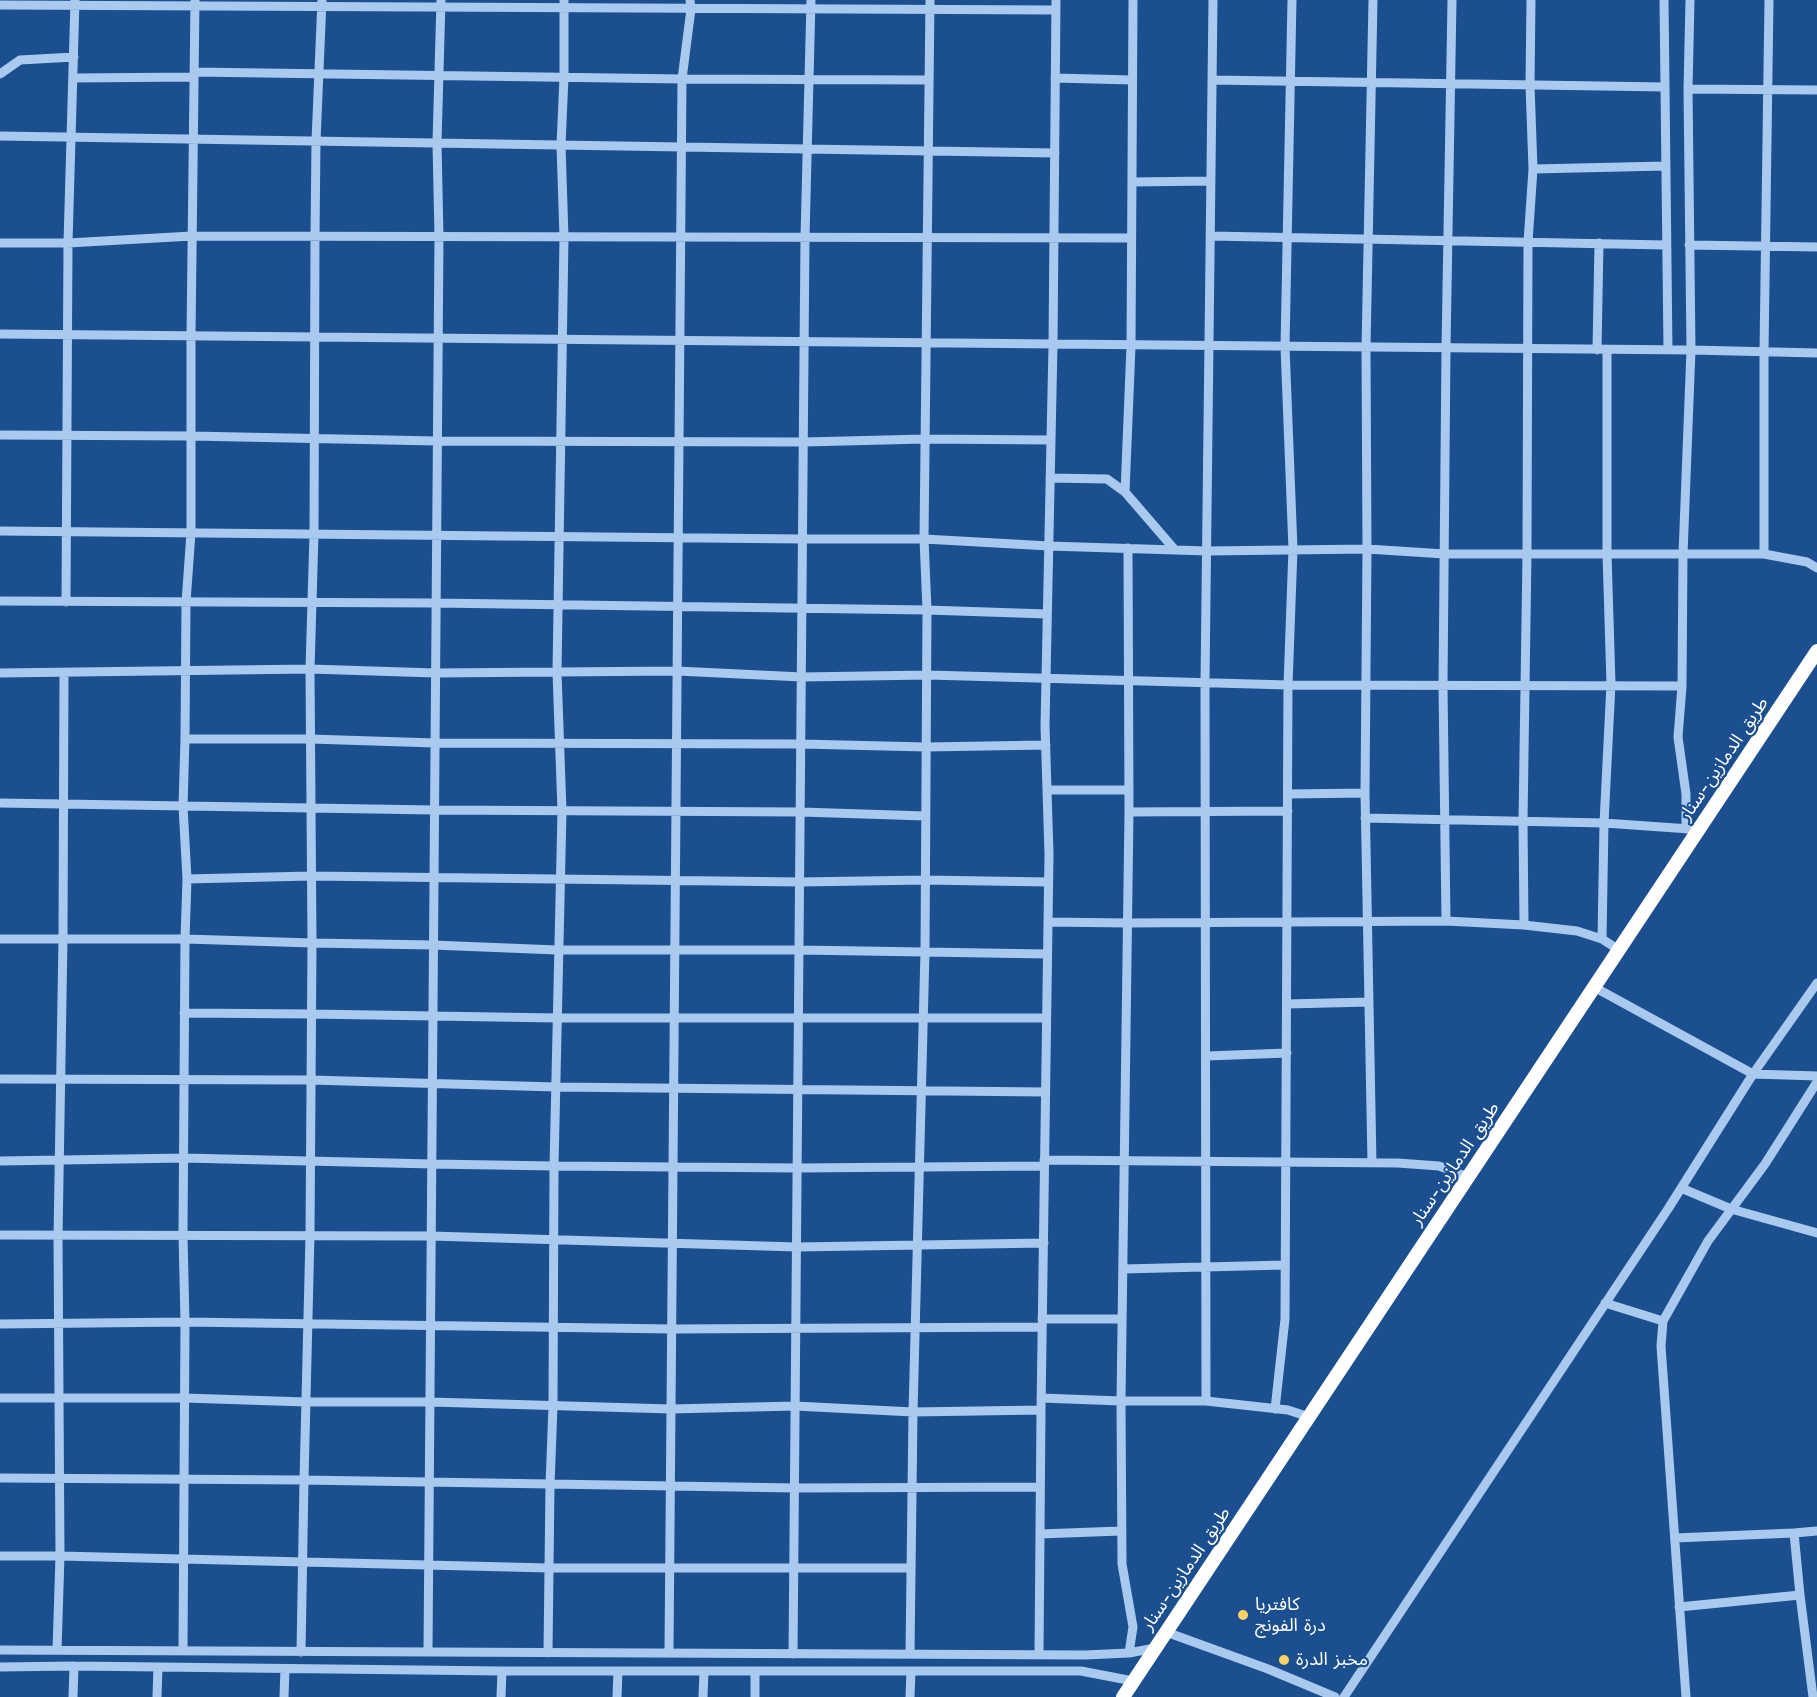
<!DOCTYPE html>
<html>
<head>
<meta charset="utf-8">
<style>
  body { margin:0 }
  canvas { display:block; background:#1b4f8f }
</style>
</head>
<body>
<canvas width="1817" height="1697"></canvas>
<script>
const c = document.querySelector('canvas').getContext('2d');
c.lineJoin = 'round';
function toPath(rows) {
  const path = new Path2D();
  for (const r of rows) {
    path.moveTo(r[0], r[1]);
    for (let i = 2; i < r.length; i += 2) path.lineTo(r[i], r[i + 1]);
  }
  return path;
}
function trace(path, color, width, dash) {
  c.strokeStyle = color;
  c.lineWidth = width;
  c.lineCap = dash ? 'butt' : 'round';
  c.setLineDash(dash || []);
  c.stroke(path);
}
function write(font, color, halo, rows, align = 'center') {
  c.font = font + ' "Work Sans","Noto Sans Arabic",sans-serif';
  c.lineWidth = 4.5;
  c.setLineDash([]);
  c.textBaseline = 'middle';
  c.strokeStyle = halo;
  c.fillStyle = color;
  for (const [text, x, y, turn = 0] of rows) {
    c.save();
    c.translate(x, y);
    c.rotate((+turn || 0) * Math.PI / 180);
    c.textAlign = isNaN(turn) ? turn : align;
    if (halo) c.strokeText(text, 0, 0);
    c.fillText(text, 0, 0);
    c.restore();
  }
}
trace(toPath([
  [1664,0,1668,350],
  [0,5,1056,10],
  [194,72,682,79,929,80],
  [0,74,20,60,74,57],
  [74,78,194,77],
  [1055,78,1132,80],
  [1212,80,1665,87],
  [1688,89,1817,90],
  [0,136,1055,153],
  [1533,169,1666,166],
  [1132,182,1211,181],
  [1210,236,1666,245],
  [0,243,68,243,192,236,1131,238],
  [1689,245,1817,247],
  [0,334,1691,350,1817,353],
  [1597,350,1599,243],
  [0,435,191,436,437,441,804,442,925,439,1051,440],
  [1050,478,1107,479,1125,492,1175,550],
  [1125,492,1131,346,1133,0],
  [0,531,803,539,924,539,1049,546,1207,551,1367,549,1445,554,1764,554,1807,562,1817,568],
  [1128,548,1129,812,1121,1401,1122,1564,1133,1627,1129,1653],
  [1764,554,1764,352,1769,0],
  [0,601,436,603,927,610,1047,614],
  [66,602,68,243,75,0],
  [0,673,310,669,435,673,677,671,802,677,928,675,1288,685,1682,686],
  [185,739,310,739,435,743,801,744,926,747,1046,745],
  [1047,790,1129,790],
  [1288,794,1365,793],
  [0,803,434,810,801,812,925,816],
  [1129,812,1288,811],
  [1365,818,1604,823,1690,829],
  [1686,829,1686,794,1678,737,1682,686,1683,554,1691,350,1688,89,1690,0],
  [187,879,311,876,800,882,925,880,1048,882],
  [1446,921,1443,686,1446,348,1452,0],
  [1048,922,1127,923,1446,921,1524,925,1577,931,1602,939,1619,950],
  [1524,925,1523,821,1527,554,1528,242,1533,169,1530,85,1531,0],
  [0,939,185,939,312,943,433,945,557,950,800,950,1047,954],
  [1602,939,1604,823,1611,684,1607,554,1607,350],
  [1594,987,1753,1074,1817,1076],
  [1287,1004,1369,1002],
  [184,1013,311,1014,557,1018,1046,1018],
  [1207,1056,1287,1053],
  [0,1079,311,1080,556,1087,1045,1092],
  [1044,1160,1398,1163,1439,1166,1468,1177],
  [0,1161,184,1158,432,1164,554,1166,798,1168,1044,1166],
  [1372,1163,1365,793,1367,549,1366,348,1373,0],
  [1681,1188,1731,1209,1817,1233],
  [0,1235,431,1236,797,1247,1044,1243],
  [1123,1269,1285,1265],
  [1605,1303,1663,1321],
  [1042,1319,1122,1319],
  [0,1324,185,1322,672,1329,1042,1327],
  [0,1398,184,1398,306,1402,431,1402,671,1409,795,1406,913,1412,1041,1410],
  [1041,1398,1121,1401,1206,1401,1288,1410,1309,1417],
  [1206,1401,1205,682,1213,0],
  [1275,1409,1285,1319,1288,685,1293,549,1285,347,1292,0],
  [0,1478,304,1480,795,1488,1040,1487],
  [1794,1533,1817,1531],
  [1040,1534,1121,1531],
  [1675,1538,1794,1533,1800,1595,1813,1697],
  [0,1556,60,1556,549,1568,911,1568],
  [1679,1607,1800,1595],
  [1166,1632,1268,1669,1335,1697],
  [0,1650,1085,1655,1129,1653,1155,1648],
  [57,1650,60,1556,58,1237,63,939,64,673],
  [183,1651,185,1322,183,1235,185,939,187,879,183,806,185,739,186,602,191,533,191,336,195,0],
  [301,1652,304,1480,310,1235,312,943,310,669,314,534,315,236,316,141,322,0],
  [428,1652,439,237,437,143,441,0],
  [548,1653,550,1485,553,1406,554,1166,562,811,557,672,564,237,561,145,564,77,564,0],
  [669,1653,682,79,691,9,690,0],
  [793,1654,805,237,811,0],
  [910,1654,913,1412,925,952,927,610,924,539,930,0],
  [1039,1655,1041,1410,1049,854,1045,726,1053,345,1056,0],
  [0,1667,74,1666,502,1671,1081,1671,1133,1681],
  [73,1697,74,1666],
  [157,1697,158,1667],
  [284,1697,285,1669],
  [501,1697,502,1671],
  [617,1697,618,1671],
  [703,1697,704,1671],
  [755,1697,755,1671],
  [910,1697,911,1671],
  [1344,1697,1668,1209,1753,1074,1817,983],
  [1686,1697,1661,1346,1663,1321,1708,1241,1765,1164,1817,1082]
]), '#a9c9ee', 9);
trace(toPath([
  [1123,1697,1817,651]
]), '#fff', 14);
for (const [x, y, r, color] of [
  [1243,1615,6,"#ffd166"],
  [1284,1660,6,"#ffd166"]
]) {
  const dot = new Path2D();
  dot.arc(x, y, r, 0, 2 * Math.PI);
  c.fillStyle = color;
  c.fill(dot);
  trace(dot, '#1b4f8f', 2);
}
write('18px', '#fff', '#1b4f8f', [
  ["طريق الدمازين-سنار",1724,759,-56],
  ["طريق الدمازين-سنار",1455,1164,-56],
  ["طريق الدمازين-سنار",1186,1569,-56]
]);
write('18px', '#fff', '#1b4f8f', [
  ["كافتريا",1255,1605],
  ["درة الفونج",1255,1626],
  ["مخبز الدرة",1296,1660]
], 'left');
</script>
</body>
</html>
